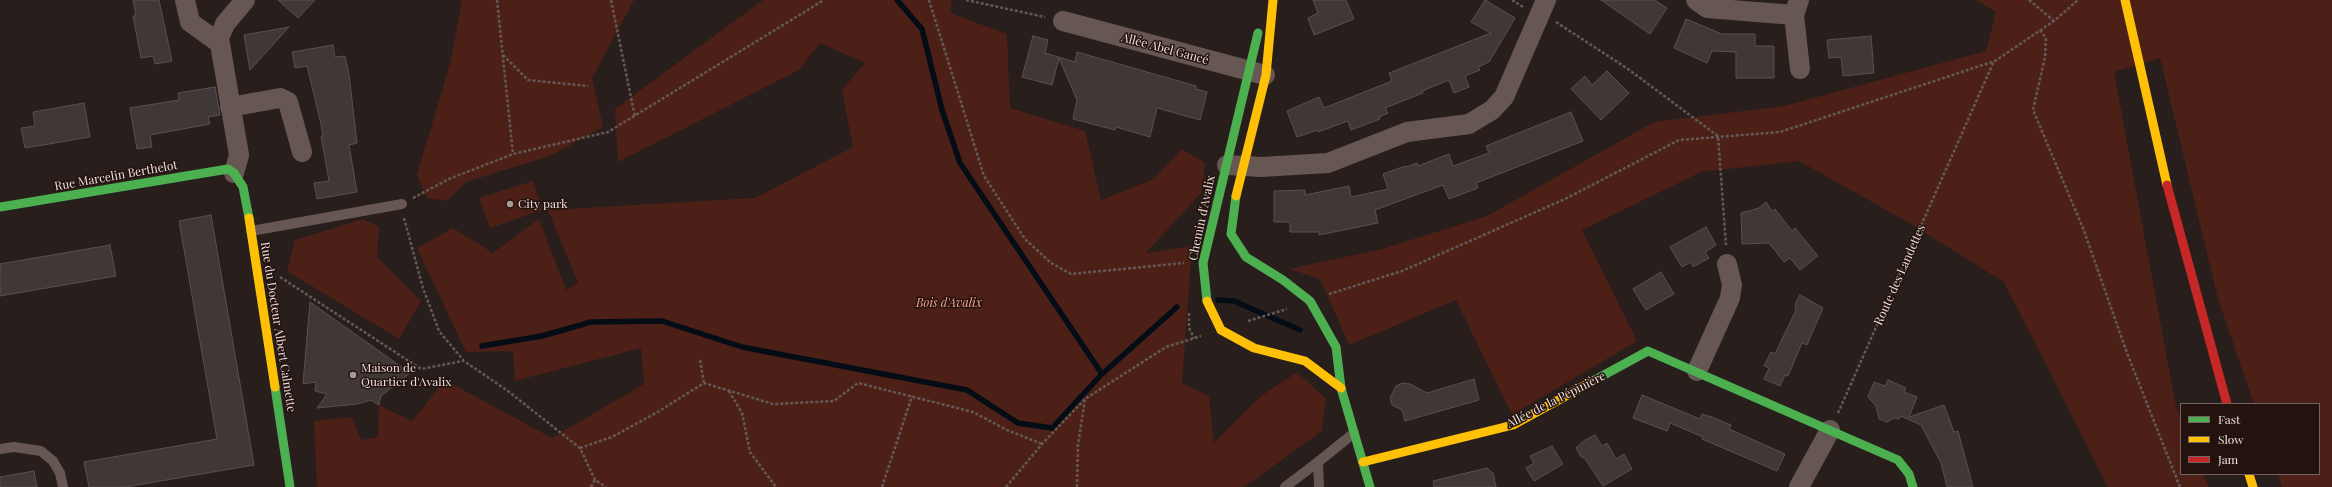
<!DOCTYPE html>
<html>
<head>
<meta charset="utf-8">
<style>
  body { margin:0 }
  #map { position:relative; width:2332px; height:487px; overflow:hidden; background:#281e1c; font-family:"Playfair Display",serif }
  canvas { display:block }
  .legend { position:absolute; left:2180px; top:403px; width:140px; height:72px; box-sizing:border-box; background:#23120e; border:1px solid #736461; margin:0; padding:5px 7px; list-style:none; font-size:12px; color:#ece0dd }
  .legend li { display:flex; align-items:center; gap:8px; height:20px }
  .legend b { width:20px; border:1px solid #736461 }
</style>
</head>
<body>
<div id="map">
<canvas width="2332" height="487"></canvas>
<ul class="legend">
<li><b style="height:5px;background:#4caf50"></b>Fast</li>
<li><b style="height:5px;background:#ffc107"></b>Slow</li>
<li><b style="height:5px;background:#c62828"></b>Jam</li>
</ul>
</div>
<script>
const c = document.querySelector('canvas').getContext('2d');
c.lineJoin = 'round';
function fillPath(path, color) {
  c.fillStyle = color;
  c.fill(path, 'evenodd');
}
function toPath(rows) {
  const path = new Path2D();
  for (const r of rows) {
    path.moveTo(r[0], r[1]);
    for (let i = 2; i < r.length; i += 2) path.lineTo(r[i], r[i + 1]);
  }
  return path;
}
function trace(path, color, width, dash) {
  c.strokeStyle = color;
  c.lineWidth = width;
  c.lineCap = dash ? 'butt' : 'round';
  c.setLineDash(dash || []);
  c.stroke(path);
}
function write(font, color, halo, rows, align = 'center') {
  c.font = font + ' "Playfair Display",serif';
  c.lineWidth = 3;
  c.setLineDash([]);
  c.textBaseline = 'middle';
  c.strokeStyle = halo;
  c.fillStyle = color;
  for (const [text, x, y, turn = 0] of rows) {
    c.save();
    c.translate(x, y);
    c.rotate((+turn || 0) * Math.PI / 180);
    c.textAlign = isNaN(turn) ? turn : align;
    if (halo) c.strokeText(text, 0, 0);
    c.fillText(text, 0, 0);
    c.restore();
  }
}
fillPath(toPath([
  [462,0,634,0,592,78,603,127,550,156,466,182,447,201,427,198,417,175,451,60],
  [763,0,952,0,950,13,1007,34,1010,108,1085,131,1101,200,1154,179,1182,149,1205,163,1202,192,1146,253,1192,246,1182,383,1209,396,1214,443,1260,397,1297,372,1326,399,1322,431,1244,487,317,487,314,421,352,417,361,440,378,437,379,405,412,421,445,380,552,438,644,384,641,348,515,381,513,351,466,352,417,248,453,228,493,253,539,219,566,290,578,283,548,210,755,198,853,147,842,90,865,63,820,43,799,70,618,162,615,109],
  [1976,0,2332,0,2332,487,2282,487,2278,474,2319,474,2319,404,2254,404,2218,299,2160,58,2114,72,2176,407,2181,419,2181,474,2203,474,2209,487,2108,487,2004,282,1906,221,1799,161,1701,172,1582,230,1637,341,1512,415,1456,300,1349,345,1320,279,1289,269,1382,249,1487,216,1654,122,1784,106,1986,51,1996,12],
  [533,181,542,210,490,228,479,198],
  [363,219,379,227,377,257,421,301,399,339,287,271,295,240]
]), '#4c2017');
trace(toPath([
  [1218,300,1234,301,1300,330],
  [482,346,542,336,591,322,662,321,742,347,967,390,1018,423,1052,428,1102,374,960,163,942,110,922,29,897,0],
  [1102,374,1177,307]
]), '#040c15', 5.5);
const building = toPath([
  [133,0,159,0,172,61,155,64,153,56,141,58,133,16,136,16,133,0],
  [278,0,315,0,298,18,278,0],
  [1313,0,1346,0,1354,19,1314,35,1308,18,1318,13,1313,0],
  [1485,0,1515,18,1489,62,1478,67,1480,70,1465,76,1469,87,1454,93,1449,80,1422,91,1423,93,1385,108,1388,113,1379,117,1380,119,1351,130,1348,121,1318,132,1317,130,1297,137,1287,111,1319,97,1324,108,1392,81,1389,73,1491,33,1471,22,1485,0],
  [1601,0,1655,0,1667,8,1650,34,1601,0],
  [1686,19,1722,34,1755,34,1755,46,1774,46,1774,78,1736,78,1736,52,1712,51,1707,63,1674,48,1686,19],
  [289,27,250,70,244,35,289,27],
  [1033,36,1048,40,1045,53,1075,62,1077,52,1196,86,1196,89,1207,92,1200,120,1157,108,1150,137,1116,127,1115,130,1073,119,1077,100,1059,58,1052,85,1022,77,1033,36],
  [1871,36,1874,73,1843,76,1841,57,1829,58,1827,40,1871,36],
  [333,45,335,57,345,56,349,74,357,143,349,145,357,192,317,199,314,183,329,181,321,136,323,136,321,124,307,66,295,68,292,52,333,45],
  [1607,71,1629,93,1601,120,1571,89,1585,76,1592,85,1607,71],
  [215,87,220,115,208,117,210,124,150,135,152,147,137,149,130,108,179,100,178,93,215,87],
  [84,103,90,137,25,148,21,128,35,126,33,112,84,103],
  [1571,112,1583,141,1476,183,1478,188,1449,199,1443,185,1375,210,1378,223,1319,235,1319,232,1290,232,1290,222,1274,222,1274,191,1305,190,1305,195,1349,186,1351,197,1388,189,1383,174,1405,166,1406,167,1417,163,1418,166,1449,154,1453,166,1489,153,1486,146,1571,112],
  [1766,202,1772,211,1775,209,1792,231,1795,228,1818,256,1800,270,1790,258,1784,262,1769,243,1742,244,1741,213,1759,208,1766,202],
  [211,215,254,465,125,487,89,487,84,462,217,439,179,221,211,215],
  [1706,227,1716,245,1705,252,1709,258,1693,267,1691,262,1682,267,1670,247,1706,227],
  [110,245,116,276,0,296,0,264,110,245],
  [1661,272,1674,294,1646,310,1633,289,1661,272],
  [1800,295,1823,308,1807,345,1802,343,1788,376,1785,375,1780,386,1764,379,1769,368,1764,366,1771,352,1775,354,1796,310,1795,304,1800,295],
  [310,302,410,373,381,396,379,405,371,400,357,404,317,408,327,394,315,391,316,382,303,384,310,302],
  [1474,379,1479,400,1405,421,1402,410,1392,405,1390,398,1396,386,1403,383,1410,384,1427,393,1474,379],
  [1888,380,1906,388,1904,392,1917,397,1909,417,1944,405,1954,432,1958,431,1973,487,1947,487,1941,463,1921,425,1901,416,1899,419,1894,418,1887,422,1879,419,1876,406,1868,397,1874,382,1885,386,1888,380],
  [1642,395,1700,419,1702,414,1712,417,1731,425,1729,429,1785,454,1777,471,1702,439,1703,437,1670,423,1667,431,1633,418,1642,395],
  [1595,435,1602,446,1607,443,1616,459,1624,454,1632,469,1603,486,1584,457,1582,458,1576,448,1585,440,1595,435],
  [1552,446,1563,464,1534,481,1526,468,1534,463,1530,456,1552,446],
  [1487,468,1493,473,1496,487,1434,487,1433,481,1487,468],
  [34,471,37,487,0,487,0,477,34,471]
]);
fillPath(building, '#403836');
trace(building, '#5a514f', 1);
trace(toPath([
  [497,0,513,154],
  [611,0,635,117],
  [929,0,984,176,1025,239,1051,263,1071,274,1184,263],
  [966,0,1045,17],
  [1512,0,1523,7],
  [2029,0,2054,21],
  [1556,22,1628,69,1718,136,1726,245],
  [2040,30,2046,38,2045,57,2033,110,2083,228,2127,353,2180,487],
  [503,55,528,80,588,86],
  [413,198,449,179,513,154,608,132,824,0],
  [404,218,423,288,439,331,464,361,508,391,580,448,595,480,606,487],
  [280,277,421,369,463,361],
  [1329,294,1402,271,1565,199,1679,140,1780,132,1995,61,2054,21,2078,0],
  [1189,313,1189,328,1194,338],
  [1248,321,1287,309],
  [700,360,704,383],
  [729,391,742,413,750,452,776,487],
  [1838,413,1994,61],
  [580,448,612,437,656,413,704,383,773,404,834,401,858,383,973,412,1007,430,1042,444],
  [591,487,595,480],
  [882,487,912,396],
  [1006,487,1042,444,1085,399],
  [1077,487,1078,445,1085,399,1166,347,1201,336]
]), '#645957', 2.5, [3, 2]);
trace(toPath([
  [251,231,402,204],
  [0,449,14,447,41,451,53,461,60,473,63,487],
  [1318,462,1354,433],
  [1285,487,1318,462,1319,487]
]), '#665753', 10);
trace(toPath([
  [185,0,190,22,219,43],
  [1696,0,1707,8,1794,15,1799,0],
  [1794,15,1800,69],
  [1063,21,1265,75],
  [230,107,280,98,288,102,302,152],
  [1227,165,1261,167,1328,163,1407,132,1469,124,1492,110,1504,97,1546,0],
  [234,173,239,155,219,38,225,24,245,0],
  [1697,371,1730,298,1732,285,1727,264],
  [1799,487,1830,430]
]), '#665753', 20);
trace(toPath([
  [1236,196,1231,234,1246,257,1283,280,1310,301,1336,347,1341,388,1370,487],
  [0,207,228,169,234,173,243,187,249,218],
  [1207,301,1203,263,1258,33],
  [1593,381,1648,351,1898,460,1909,474,1913,487],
  [275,387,290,487]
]), '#4caf50', 9);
trace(toPath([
  [2125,0,2167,185],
  [1236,196,1266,75,1273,0],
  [249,218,275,387],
  [1207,301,1221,330,1254,348,1305,361,1341,388],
  [1363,462,1513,425,1593,381],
  [2249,474,2253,487]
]), '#ffc107', 9);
trace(toPath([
  [2167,185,2227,404]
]), '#c62828', 9);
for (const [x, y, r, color] of [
  [510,204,4,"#a79c99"],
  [353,375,4,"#a79c99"]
]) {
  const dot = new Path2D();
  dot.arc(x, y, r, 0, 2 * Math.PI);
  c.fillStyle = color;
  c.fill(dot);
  trace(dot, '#23120e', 1.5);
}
write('12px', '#ece0dd', '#23120e', [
  ["Allée Abel Gancé",1165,49,15],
  ["Rue Marcelin Berthelot",116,176,-10],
  ["Chemin d'Avalix",1202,218,-78],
  ["Route des Landettes",1900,275,-66],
  ["Rue du Docteur Albert Calmette",278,327,81],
  ["Allée de la Pépinière",1556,400,-27]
]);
write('12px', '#ece0dd', '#23120e', [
  ["City park",518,204],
  ["Maison de",361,368],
  ["Quartier d'Avalix",361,382]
], 'left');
write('italic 12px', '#fda390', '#23120e', [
  ["Bois d'Avalix",949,303]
]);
</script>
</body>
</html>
